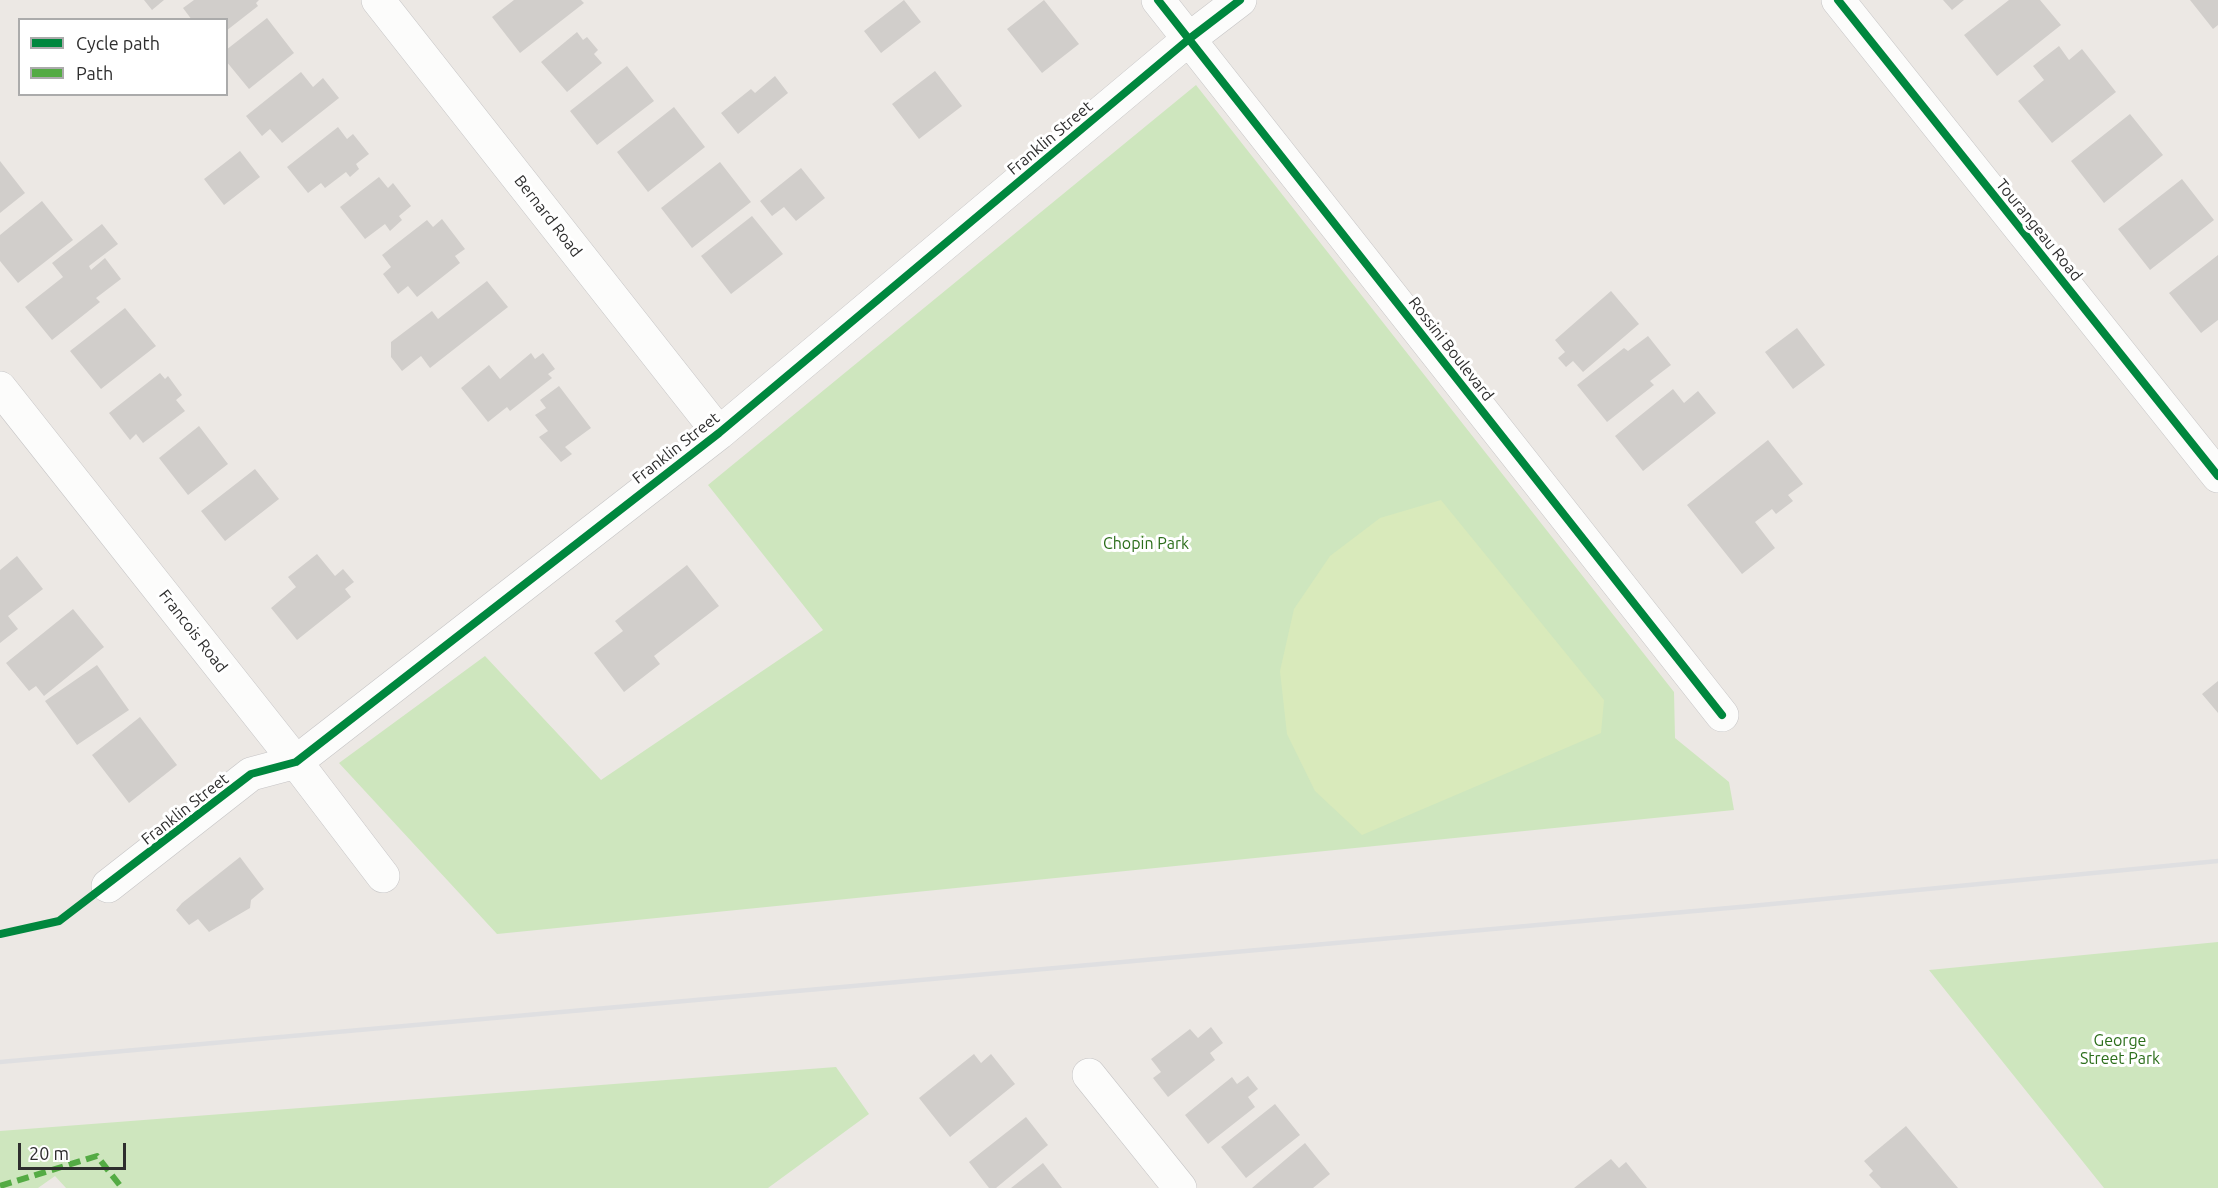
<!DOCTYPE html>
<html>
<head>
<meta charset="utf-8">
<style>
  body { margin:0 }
  #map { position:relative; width:2218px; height:1188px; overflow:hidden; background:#ece8e4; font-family:Ubuntu,sans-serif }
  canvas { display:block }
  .legend { position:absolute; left:18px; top:18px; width:210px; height:78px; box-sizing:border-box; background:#fff; border:2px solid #ababab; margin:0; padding:8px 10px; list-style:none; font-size:18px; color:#2e2e2e }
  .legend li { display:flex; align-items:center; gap:12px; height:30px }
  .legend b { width:30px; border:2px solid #ababab }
  .scale { position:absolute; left:18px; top:1143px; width:108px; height:27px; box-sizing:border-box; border:3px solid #2e2e2e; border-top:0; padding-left:8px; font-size:18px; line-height:21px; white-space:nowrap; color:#2e2e2e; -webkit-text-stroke:4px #fff; paint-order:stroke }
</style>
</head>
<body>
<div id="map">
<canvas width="2218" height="1188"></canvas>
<ul class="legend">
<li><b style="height:8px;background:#00873e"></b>Cycle path</li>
<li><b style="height:8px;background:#54ab44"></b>Path</li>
</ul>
<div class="scale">20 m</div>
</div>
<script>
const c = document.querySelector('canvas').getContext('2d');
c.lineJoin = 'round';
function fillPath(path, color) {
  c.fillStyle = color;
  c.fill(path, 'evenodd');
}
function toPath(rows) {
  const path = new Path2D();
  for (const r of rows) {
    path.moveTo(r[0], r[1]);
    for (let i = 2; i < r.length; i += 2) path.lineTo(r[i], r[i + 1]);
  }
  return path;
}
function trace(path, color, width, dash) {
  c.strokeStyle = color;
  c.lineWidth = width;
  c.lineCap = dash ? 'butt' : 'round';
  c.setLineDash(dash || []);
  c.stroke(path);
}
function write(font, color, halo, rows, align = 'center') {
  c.font = font + ' Ubuntu,sans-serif';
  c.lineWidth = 6;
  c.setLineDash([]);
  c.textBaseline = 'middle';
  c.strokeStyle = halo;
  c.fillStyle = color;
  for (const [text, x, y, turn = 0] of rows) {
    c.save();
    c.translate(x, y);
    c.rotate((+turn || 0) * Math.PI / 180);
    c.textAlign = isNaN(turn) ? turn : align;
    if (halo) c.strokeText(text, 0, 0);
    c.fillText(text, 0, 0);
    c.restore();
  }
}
fillPath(toPath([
  [1196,85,1674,692,1675,738,1729,782,1734,810,497,934,339,763,485,656,601,780,823,630,708,485],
  [2218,942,2218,1188,2104,1188,1929,970],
  [836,1067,869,1114,768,1188,66,1188,55,1176,38,1188,0,1188,0,1131]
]), '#cee6be');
fillPath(toPath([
  [1441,500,1604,700,1601,733,1362,835,1315,791,1287,734,1280,671,1294,609,1330,556,1380,518]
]), '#d9eabb');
fillPath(toPath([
  [144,0,164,0,152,10],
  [194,0,259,0,256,3,258,6,226,31,226,20,192,20,183,8],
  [514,0,581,0,584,3,520,53,492,17],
  [904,0,921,22,881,53,864,31],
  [1044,0,1079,44,1042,73,1007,29],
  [1943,0,1964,0,1952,10],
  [2009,0,2040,0,2061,25,1997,76,1964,35],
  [2190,0,2218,0,2218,25,2213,29],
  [267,18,294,53,249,89,226,61,226,50],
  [577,32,583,40,587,37,598,50,594,54,602,63,567,92,541,62],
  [2059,46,2069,60,2082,49,2116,92,2052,143,2018,101,2044,80,2033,66],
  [627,66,654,101,597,145,570,111],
  [935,71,962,106,919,139,892,104],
  [301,72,313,87,323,78,339,98,282,143,270,129,262,136,246,116],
  [775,76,788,93,738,134,721,113,751,89,755,93],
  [674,107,705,147,648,192,617,152],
  [2130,114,2163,155,2104,203,2071,161],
  [338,127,347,139,353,134,369,154,356,164,359,169,350,177,346,172,325,188,321,183,308,193,287,167],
  [240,151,260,177,224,205,204,179],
  [0,161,25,193,0,213],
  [720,162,751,202,692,248,661,208],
  [801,168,825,198,796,221,784,207,772,216,760,201],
  [379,177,388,188,393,183,411,206,399,216,402,220,390,231,385,224,365,239,340,207],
  [2182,179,2214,220,2150,270,2118,229],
  [42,201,73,240,18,283,0,261,0,235],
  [752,216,783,254,731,294,701,256],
  [442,219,465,249,455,256,460,263,417,297,408,286,398,294,383,274,391,267,382,255,427,220,433,227],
  [102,224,118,244,89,266,91,270,105,258,121,279,96,298,100,302,52,340,25,307,63,277,52,263],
  [2218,255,2218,320,2201,333,2169,293],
  [487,281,508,307,430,368,421,356,402,371,391,357,391,342,432,311,438,319],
  [1611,291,1639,324,1583,372,1573,361,1566,367,1558,358,1565,352,1555,340],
  [125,308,156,346,101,389,70,351],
  [1797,328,1825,365,1793,389,1765,352],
  [1648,336,1671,365,1650,381,1654,385,1607,422,1577,385,1624,348,1628,351],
  [531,353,535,359,543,353,555,369,548,374,552,378,510,411,507,407,488,422,461,388,489,365,500,379],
  [160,373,165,379,168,376,182,395,176,400,185,411,143,443,136,434,130,440,109,413],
  [559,386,591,428,565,447,572,454,561,462,539,437,548,431,535,415,546,408,540,400],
  [1673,389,1684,403,1698,391,1716,413,1643,471,1615,436],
  [199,426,228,464,188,495,159,458],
  [1768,440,1803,484,1788,495,1793,501,1776,514,1772,509,1755,522,1775,548,1742,574,1687,505],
  [255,469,279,499,225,541,201,511],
  [317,554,335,576,343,569,354,582,345,589,351,597,297,640,271,608,296,587,288,577],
  [17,556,43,589,8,616,18,629,0,643,0,570],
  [687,565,719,606,654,656,660,664,624,692,594,653,623,631,615,621],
  [73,609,104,647,44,696,36,686,29,691,6,663],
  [97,665,129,710,77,745,45,701],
  [2218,681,2218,713,2202,694],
  [140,717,177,765,129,803,92,755],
  [240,857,264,889,251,900,250,908,209,932,198,919,189,925,176,910,182,903],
  [1211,1027,1223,1043,1210,1053,1215,1060,1168,1097,1153,1078,1161,1072,1151,1059,1190,1029,1198,1038],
  [974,1054,981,1063,991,1054,1015,1084,950,1137,919,1098],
  [1248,1076,1258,1089,1248,1097,1255,1107,1208,1144,1185,1115,1232,1077,1237,1084],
  [1275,1104,1300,1135,1246,1178,1221,1147],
  [1026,1117,1048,1145,996,1188,989,1188,969,1162],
  [1906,1126,1958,1188,1881,1188,1869,1175,1873,1171,1864,1161],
  [1305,1143,1330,1174,1313,1188,1252,1188],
  [1611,1159,1619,1168,1626,1162,1647,1188,1574,1188],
  [1043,1163,1062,1188,1011,1188]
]), '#d1cecb');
const street = toPath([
  [378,0,719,433],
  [1158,0,1722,715],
  [1838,0,2218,476],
  [0,388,296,762,383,876],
  [108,886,251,774,296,762,719,433,1189,39,1240,0],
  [1089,1075,1180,1188]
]);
trace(street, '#c5c4c5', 34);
trace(street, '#fcfcfb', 33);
trace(toPath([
  [0,1062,1751,906,2218,861]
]), '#dfdfe1', 4.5);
trace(toPath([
  [0,1186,97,1156,122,1188]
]), '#54ab44', 6, [12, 6]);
trace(toPath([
  [1158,0,1722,715],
  [1838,0,2218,476],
  [0,934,59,921,251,774,296,762,719,433,1189,39,1240,0]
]), '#00873e', 8);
write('16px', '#2e2e2e', '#fff', [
  ["Franklin Street",1050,138,-40],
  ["Bernard Road",548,216,52],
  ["Tourangeau Road",2039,230,51],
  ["Rossini Boulevard",1451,349,52],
  ["Franklin Street",676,448,-38],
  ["Francois Road",193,631,52],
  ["Franklin Street",185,809,-38]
]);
write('16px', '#2c6e1b', '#fff', [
  ["Chopin Park",1146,544],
  ["George",2120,1041],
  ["Street Park",2120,1059]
]);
</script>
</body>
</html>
